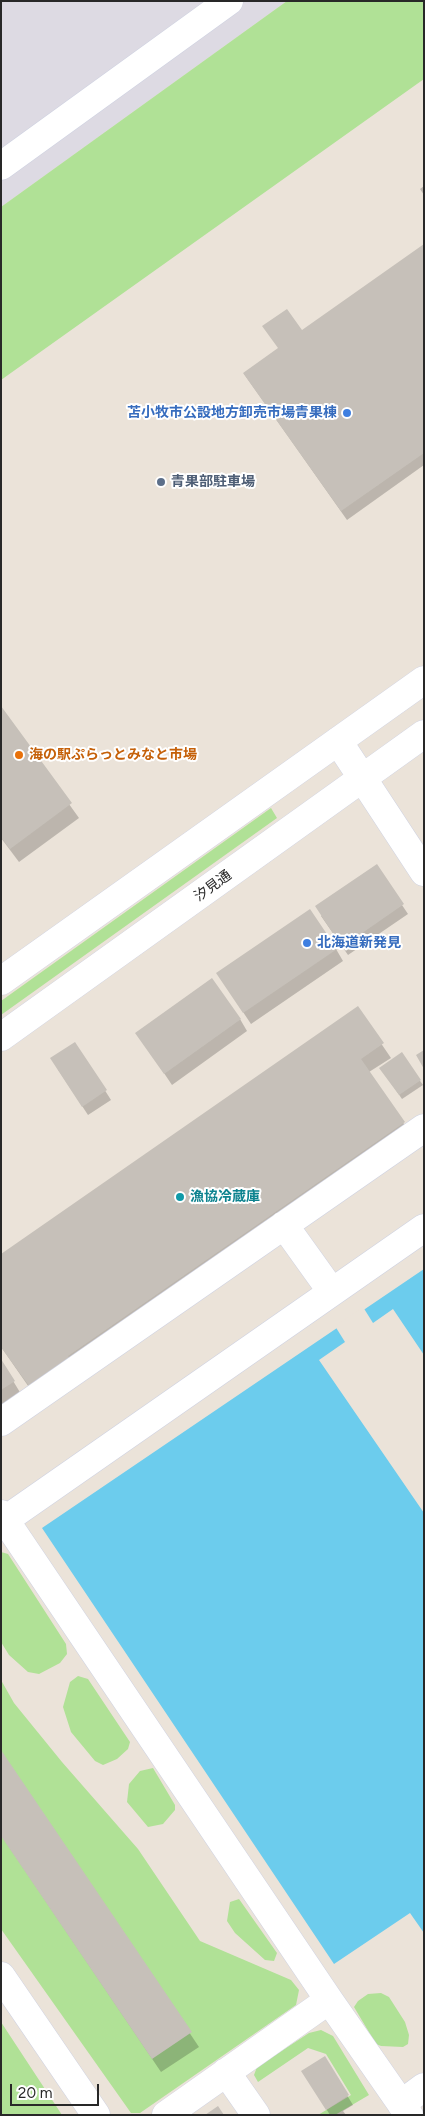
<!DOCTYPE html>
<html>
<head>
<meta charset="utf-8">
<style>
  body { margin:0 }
  #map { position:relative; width:425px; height:2116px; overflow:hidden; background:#ebe3d9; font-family:Figtree,sans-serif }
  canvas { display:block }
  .frame { position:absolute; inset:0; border:2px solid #282828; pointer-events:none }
  .scale { position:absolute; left:10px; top:2084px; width:89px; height:22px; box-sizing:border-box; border:2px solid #282828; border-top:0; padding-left:6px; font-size:15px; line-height:18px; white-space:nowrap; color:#282828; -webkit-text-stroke:4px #fff; paint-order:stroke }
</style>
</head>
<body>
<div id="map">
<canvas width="425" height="2116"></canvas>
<div class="frame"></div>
<div class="scale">20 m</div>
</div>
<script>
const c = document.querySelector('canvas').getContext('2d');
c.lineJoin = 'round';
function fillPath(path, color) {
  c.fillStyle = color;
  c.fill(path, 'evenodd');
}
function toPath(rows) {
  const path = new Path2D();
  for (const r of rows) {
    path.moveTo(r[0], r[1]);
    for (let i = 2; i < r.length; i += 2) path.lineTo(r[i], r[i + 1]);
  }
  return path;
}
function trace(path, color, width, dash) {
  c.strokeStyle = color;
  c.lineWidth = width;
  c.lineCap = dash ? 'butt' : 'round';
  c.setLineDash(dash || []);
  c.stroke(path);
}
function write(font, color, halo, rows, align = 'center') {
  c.font = font + ' Figtree,"Noto Sans JP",sans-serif';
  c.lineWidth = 4;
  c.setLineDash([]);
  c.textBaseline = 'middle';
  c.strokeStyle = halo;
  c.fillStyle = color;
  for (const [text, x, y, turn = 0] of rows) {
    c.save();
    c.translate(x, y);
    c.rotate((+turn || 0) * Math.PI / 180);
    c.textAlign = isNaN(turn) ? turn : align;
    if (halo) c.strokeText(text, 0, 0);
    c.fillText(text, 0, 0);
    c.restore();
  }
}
fillPath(toPath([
  [1,1,287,1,1,207]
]), '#dddae3');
fillPath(toPath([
  [287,1,424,1,424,79,1,380,1,207],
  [271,808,277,818,1,1015,1,1001],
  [1,1552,8,1554,66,1644,67,1654,60,1663,39,1674,28,1672,9,1655,1,1642],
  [78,1676,88,1679,130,1742,128,1749,117,1759,103,1765,95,1761,71,1732,63,1707,70,1682],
  [1,1680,14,1703,62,1762,138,1849,200,1941,291,1980,299,1990,296,2005,140,2113,131,2113,1,1929],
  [153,1768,175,1805,175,1810,163,1824,148,1827,127,1802,129,1784,140,1771],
  [239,1899,277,1953,274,1961,265,1960,235,1933,227,1921,230,1902],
  [381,1993,389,1997,405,2022,409,2035,408,2044,403,2047,381,2046,376,2044,354,2007,358,2001,368,1994],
  [1,2022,62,2115,1,2115],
  [321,2030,333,2036,369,2095,335,2115,318,2115,351,2095,326,2054,308,2048,258,2082,254,2075,257,2067,309,2033]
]), '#b0e196');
fillPath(toPath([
  [424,1269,424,1933,410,1913,334,1964,42,1528]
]), '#6ccced');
fillPath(toPath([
  [363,1307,373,1323,393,1309,424,1355,424,1513,319,1360,345,1342,335,1326]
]), '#ebe3d9');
fillPath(toPath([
  [424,186,424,195,420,189],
  [424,245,424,465,347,520,244,374],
  [1,709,79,818,19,862,1,838],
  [376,866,408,914,348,955,321,916],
  [336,949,343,961,251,1024,217,973],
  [357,1008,391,1058,369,1072,412,1136,40,1403,1,1347],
  [240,1019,247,1031,172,1085,137,1033],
  [75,1043,111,1100,88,1115,57,1068],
  [401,1054,423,1085,402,1099,384,1073],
  [1,1361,21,1394,1,1406],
  [1,1752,199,2047,161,2072,1,1835],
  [324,2058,353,2105,343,2111,346,2115,330,2115,303,2071]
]), '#0003');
fillPath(toPath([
  [424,244,424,453,341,511,243,373,278,348,262,326,287,309,302,330],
  [1,706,72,803,10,849,1,837],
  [377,864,404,904,342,947,315,906],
  [310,909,337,949,243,1013,216,973],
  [212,978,241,1019,164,1074,135,1033],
  [358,1006,384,1043,361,1059,405,1122,68,1356,72,1362,32,1390,1,1347,1,1254],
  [75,1042,107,1090,82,1107,50,1058],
  [424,1050,424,1069,416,1055],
  [402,1052,421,1080,399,1095,379,1068],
  [1,1359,15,1381,1,1390],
  [1,1750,192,2032,152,2059,1,1836],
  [325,2056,349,2095,326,2110,301,2071],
  [218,2106,224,2115,205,2115]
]), '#c6c0b9');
const minor = toPath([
  [1,166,229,1],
  [338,741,424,872],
  [1,981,424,680],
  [1,1037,424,734],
  [284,1225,332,1292],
  [1,1422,424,1128],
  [1,1514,329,2000,409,2115],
  [5,1520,424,1228],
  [1,1976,96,2115],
  [226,2072,256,2115],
  [401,2104,424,2087],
  [166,2115,329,2000]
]);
trace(minor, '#cfd2e1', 29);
trace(minor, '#fff', 28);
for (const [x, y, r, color] of [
  [347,413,5,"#3f7fe0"],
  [161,482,5,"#5c6f8a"],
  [19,755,5,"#e8710a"],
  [307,943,5,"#3f7fe0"],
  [180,1197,5,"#0f9aa8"]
]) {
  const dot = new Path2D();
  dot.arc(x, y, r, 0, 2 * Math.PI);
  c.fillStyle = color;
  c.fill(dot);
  trace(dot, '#fff', 2);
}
write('bold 14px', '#366cbe', '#fff', [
  ["苫小牧市公設地方卸売市場青果棟",337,413],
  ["北海道新発見",317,943,"left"]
], 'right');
write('bold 14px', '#4e5e75', '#fff', [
  ["青果部駐車場",171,482]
], 'left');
write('bold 14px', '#c56008', '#fff', [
  ["海の駅ぷらっとみなと市場",29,755]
], 'left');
write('14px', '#282828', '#fff', [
  ["汐見通",213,886,-36]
]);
write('bold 14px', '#0d838f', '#fff', [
  ["漁協冷蔵庫",190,1197]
], 'left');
</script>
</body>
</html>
